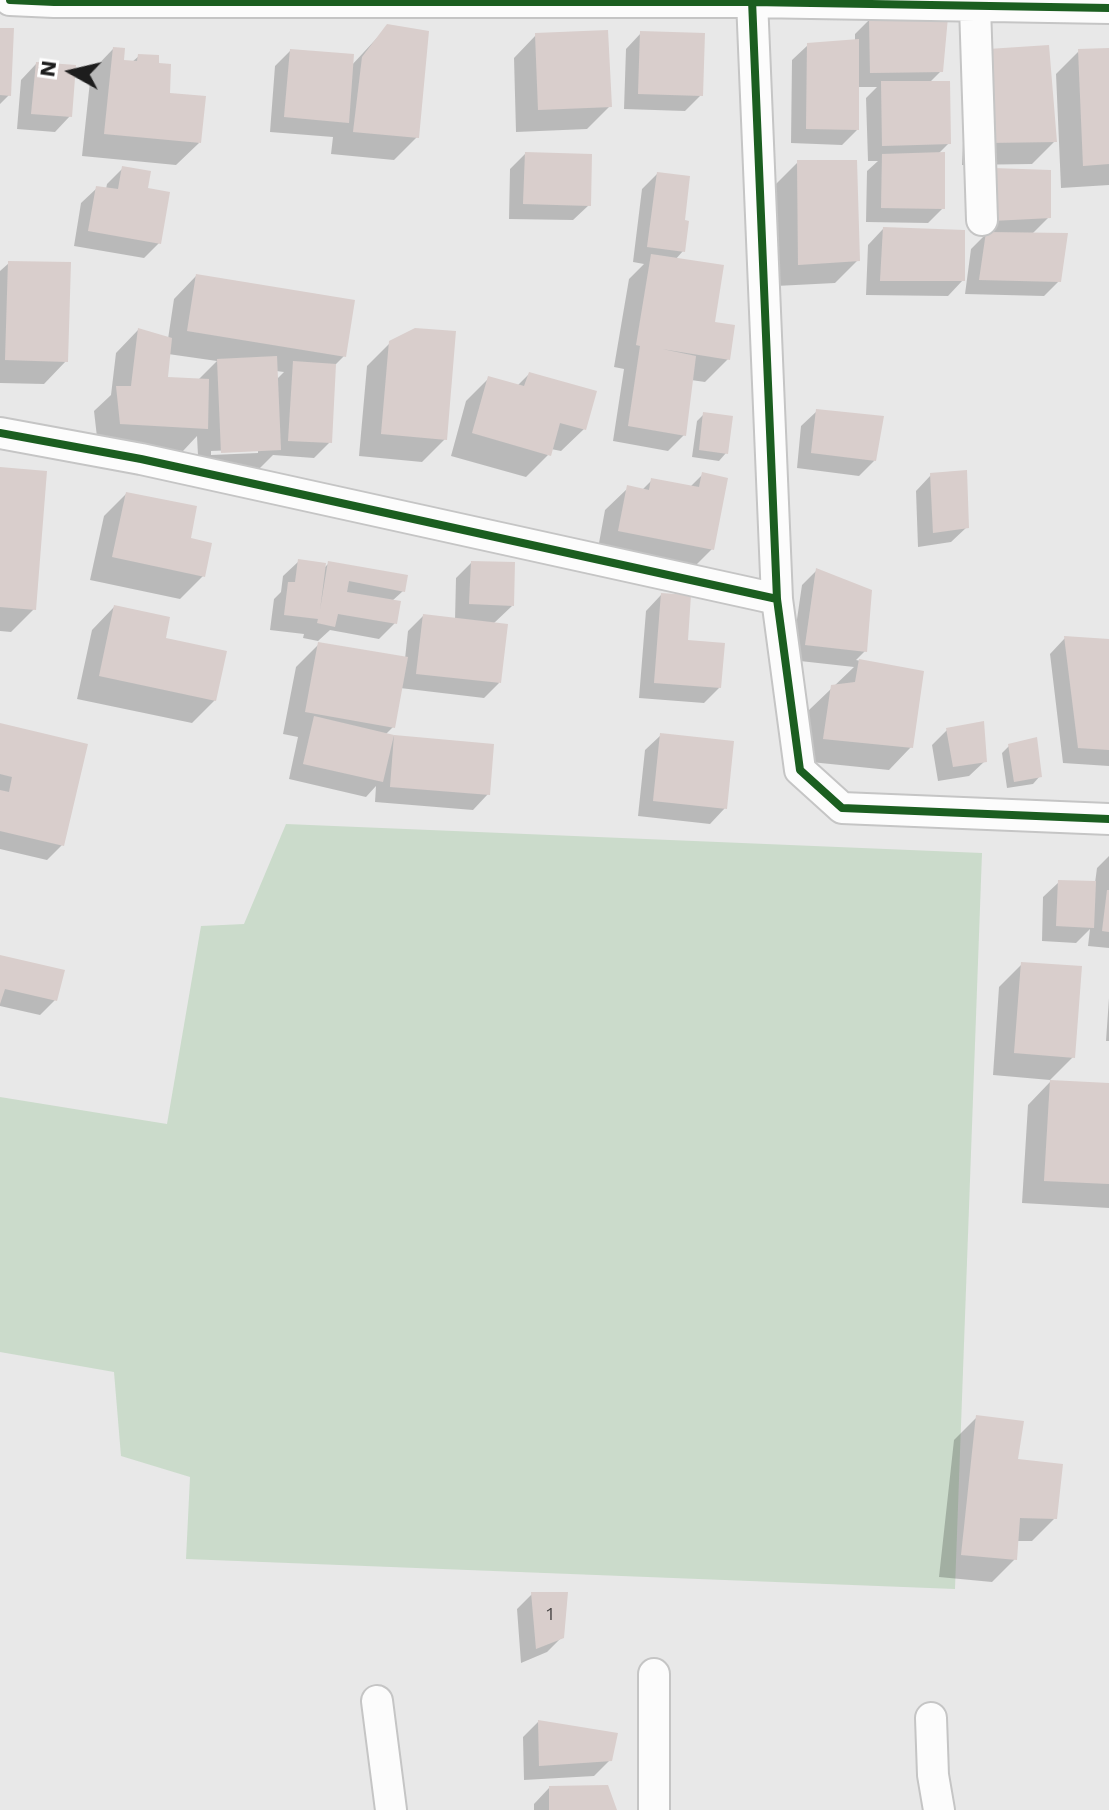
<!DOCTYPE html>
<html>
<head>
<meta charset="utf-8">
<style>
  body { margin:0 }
  #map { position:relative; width:1109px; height:1810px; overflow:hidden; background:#e8e8e8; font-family:"Work Sans",sans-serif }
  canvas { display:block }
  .north { position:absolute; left:32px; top:32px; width:80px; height:80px; -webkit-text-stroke:6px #fff; paint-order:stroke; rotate:278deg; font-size:22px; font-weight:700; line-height:32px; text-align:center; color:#1d1d1d }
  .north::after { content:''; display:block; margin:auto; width:28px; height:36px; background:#1d1d1d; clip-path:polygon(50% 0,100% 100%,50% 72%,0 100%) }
</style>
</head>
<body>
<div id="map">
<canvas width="1109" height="1810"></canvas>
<div class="north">N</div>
</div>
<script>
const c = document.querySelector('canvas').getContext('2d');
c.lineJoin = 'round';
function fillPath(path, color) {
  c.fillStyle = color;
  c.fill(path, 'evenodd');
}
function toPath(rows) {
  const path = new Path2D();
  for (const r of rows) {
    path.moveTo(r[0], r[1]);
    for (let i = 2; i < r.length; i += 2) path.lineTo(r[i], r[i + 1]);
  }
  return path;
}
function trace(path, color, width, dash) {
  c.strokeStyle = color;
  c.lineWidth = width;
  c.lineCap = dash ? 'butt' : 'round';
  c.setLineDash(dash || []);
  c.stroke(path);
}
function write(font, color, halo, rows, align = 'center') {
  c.font = font + ' "Work Sans",sans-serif';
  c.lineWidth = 6;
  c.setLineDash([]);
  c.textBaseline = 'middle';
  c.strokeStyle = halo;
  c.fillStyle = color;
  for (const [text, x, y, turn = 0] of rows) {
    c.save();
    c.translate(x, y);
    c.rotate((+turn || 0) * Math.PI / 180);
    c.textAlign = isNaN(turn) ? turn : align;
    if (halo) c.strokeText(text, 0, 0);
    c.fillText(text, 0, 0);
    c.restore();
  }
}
fillPath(toPath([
  [286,824,982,853,955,1589,186,1559,190,1477,121,1456,114,1372,0,1352,0,1097,167,1124,201,926,244,924]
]), '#cbdbcb');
fillPath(toPath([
  [870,19,941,71,929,83,949,143,938,154,943,208,928,223,866,222,867,171,878,161,868,161,866,98,877,87,857,87,857,130,842,145,791,143,792,60,808,45,855,41,855,34],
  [388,26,417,137,394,160,331,154,333,137,270,132,275,66,290,51,351,66],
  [0,30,9,95,0,104],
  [641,33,701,95,685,111,624,109,626,49],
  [536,35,610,106,587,129,516,132,514,58],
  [113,49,122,61,132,62,139,56,166,89,199,143,176,165,82,156,91,72],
  [1109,50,1109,185,1061,188,1056,74,1079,51],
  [36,64,70,116,55,132,17,129,21,80],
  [966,74,1054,142,1032,164,962,165],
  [525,154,589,205,573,220,509,219,510,169],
  [798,162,858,260,835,283,776,286,775,185],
  [123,168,146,190,159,243,144,258,74,246,81,203,97,188,106,189,107,184],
  [657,174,682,222,683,251,675,260,713,324,728,359,705,382,691,380,684,435,668,451,613,441,624,369,614,367,629,279,644,264,633,262,642,189],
  [978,185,1049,217,1032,234,1059,281,1044,296,965,294,971,249,985,235,978,236],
  [883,229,963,280,948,296,866,295,868,245],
  [9,263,66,361,44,384,0,383,0,271],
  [196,276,344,356,334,366,330,442,314,458,273,455,256,472,199,475,197,436,183,451,98,446,94,411,111,395,116,353,138,330,168,339,174,299],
  [168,354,217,361,198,380,166,379],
  [276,371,284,372,276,380],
  [258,449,258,453,211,455,211,451],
  [390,343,445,439,422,462,359,456,367,366],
  [529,374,584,429,561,451,551,449,549,454,526,477,451,456,466,401,489,378,517,386],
  [817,411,875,460,859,476,797,468,801,426],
  [704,414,726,453,719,461,692,457,697,421],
  [0,469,34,609,11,632,0,631],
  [703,474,712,549,689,572,597,554,605,510,628,488,642,490,652,480,690,487],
  [931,475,967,527,951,542,918,547,916,491],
  [126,494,188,540,203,576,180,599,90,580,104,516],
  [299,561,323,569,329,563,403,591,392,601,395,623,379,639,330,630,318,641,303,638,304,634,270,630,274,599,281,592,283,576],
  [471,563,512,606,493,624,499,683,484,698,400,688,393,727,385,735,492,746,488,794,473,810,375,802,376,786,366,797,289,779,298,737,283,734,296,667,319,644,405,659,408,631,423,616,455,620,456,578],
  [817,570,865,651,856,660,921,673,911,747,889,770,801,761,809,710,854,667,791,660,802,585],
  [661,595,685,642,720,687,704,703,639,698,646,611],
  [114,607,164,640,215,700,192,723,77,699,92,630],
  [1065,638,1109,641,1109,766,1063,763,1050,654],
  [0,725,62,845,47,860,0,849],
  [947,730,985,761,969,776,938,781,932,745],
  [661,735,725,808,710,824,638,816,645,750],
  [1009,746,1040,776,1033,784,1007,788,1002,753],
  [1109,856,1109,948,1088,946,1090,929,1076,943,1042,941,1043,897,1059,882,1095,883,1097,868],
  [0,958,55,1000,40,1015,0,1006],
  [1022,964,1073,1057,1050,1080,993,1075,999,987],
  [1109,998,1109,1041,1106,1041],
  [1050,1082,1109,1085,1109,1208,1022,1203,1028,1105],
  [977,1417,1016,1461,1055,1518,1032,1541,1017,1541,1015,1559,992,1582,939,1577,954,1440],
  [532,1594,562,1637,547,1652,521,1663,517,1609],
  [538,1722,610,1760,594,1776,524,1780,523,1737],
  [549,1788,615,1810,534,1810,534,1804]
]), '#0003');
fillPath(toPath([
  [869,17,948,17,943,72,870,73],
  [387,24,429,31,419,138,353,132,362,57],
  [0,28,14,28,11,96,0,95],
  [608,30,612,107,538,110,535,33],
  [640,31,705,33,703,96,638,94],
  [859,39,859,130,806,129,807,43],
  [1049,45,1057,142,984,143,988,49],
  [113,47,125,48,124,60,137,61,138,54,159,55,159,63,171,64,170,93,206,96,201,143,104,134],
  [1109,48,1109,164,1083,166,1078,49],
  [290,49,354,54,349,123,284,117],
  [36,62,76,65,72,117,31,114],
  [881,81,950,81,951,144,882,146],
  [525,152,592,154,591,206,523,204],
  [945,152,945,209,881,208,882,154],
  [797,160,857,160,860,261,798,265],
  [122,166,151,171,148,188,170,192,161,244,88,231,96,186,118,189],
  [993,168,1051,170,1051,218,992,221],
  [657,172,690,176,685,220,689,221,685,252,647,247],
  [883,227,965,230,965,281,880,281],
  [986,232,1068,233,1061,282,979,280],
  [651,254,724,265,715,322,735,325,730,360,662,349,696,356,686,436,628,426,640,346,636,345],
  [8,261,71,262,68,362,5,360],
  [196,274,355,300,346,357,187,331],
  [138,328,172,338,168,377,209,379,208,429,120,424,116,386,131,386],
  [415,328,456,331,447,440,381,434,389,341],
  [277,356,281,450,221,453,217,359],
  [293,361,336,364,332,443,288,441],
  [529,372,597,391,586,430,560,423,551,456,472,433,488,376,524,386],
  [816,409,884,416,876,461,811,453],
  [703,412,733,416,728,454,699,450],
  [0,467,47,471,36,610,0,607],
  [967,470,969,528,933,533,930,473],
  [702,472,728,478,714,550,618,531,627,485,649,490,651,478,699,487],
  [126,492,197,506,191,538,212,543,205,577,112,557],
  [298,559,326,563,320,610,328,561,408,575,405,592,349,581,347,592,401,601,397,624,338,614,335,627,317,623,318,619,284,615,288,582,295,582],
  [471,561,515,562,514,606,469,604],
  [816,568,872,590,867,652,805,645],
  [661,593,691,595,688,640,725,643,721,688,654,683],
  [114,605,170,617,166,638,227,651,216,701,99,676],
  [423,614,508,624,501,683,416,674],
  [1064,636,1109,639,1109,750,1078,748],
  [318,642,408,657,395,728,305,712],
  [859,659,924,671,913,748,823,739,831,685,855,682],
  [314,716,394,735,383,782,303,764],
  [984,721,987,762,953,767,946,728],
  [0,723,88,744,64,846,0,831,0,790,9,792,12,777,0,774],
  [660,733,734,741,727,809,653,801],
  [394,735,494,744,490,795,390,787],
  [1037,737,1042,777,1014,782,1008,744],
  [1058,880,1096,881,1094,928,1056,926],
  [1107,890,1109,890,1109,932,1102,931],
  [0,955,65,970,57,1001,5,989,0,1004],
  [1021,962,1082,966,1075,1058,1014,1053],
  [1050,1080,1109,1083,1109,1184,1044,1181],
  [976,1415,1024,1421,1018,1459,1063,1464,1057,1519,1020,1518,1017,1560,961,1555],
  [531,1592,568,1592,564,1638,536,1649],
  [538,1720,618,1733,612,1761,539,1766],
  [608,1785,617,1810,549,1810,549,1786]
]), '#d9cecc');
const minor = toPath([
  [10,0,54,2,752,2,1109,8],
  [752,0,777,599,800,770,842,808,1109,819],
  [975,6,982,220],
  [0,433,141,459,777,599],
  [654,1674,654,1810],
  [377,1701,391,1810],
  [931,1718,933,1775,939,1810]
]);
trace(minor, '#c5c5c5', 34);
trace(minor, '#fcfcfc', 30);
trace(toPath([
  [10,0,54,2,752,2,1109,8],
  [752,0,777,599,800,770,842,808,1109,819],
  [0,433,141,459,777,599]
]), '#1b5e20', 8);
write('18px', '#4c4949', null, [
  ["1",550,1615]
]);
</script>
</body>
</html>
